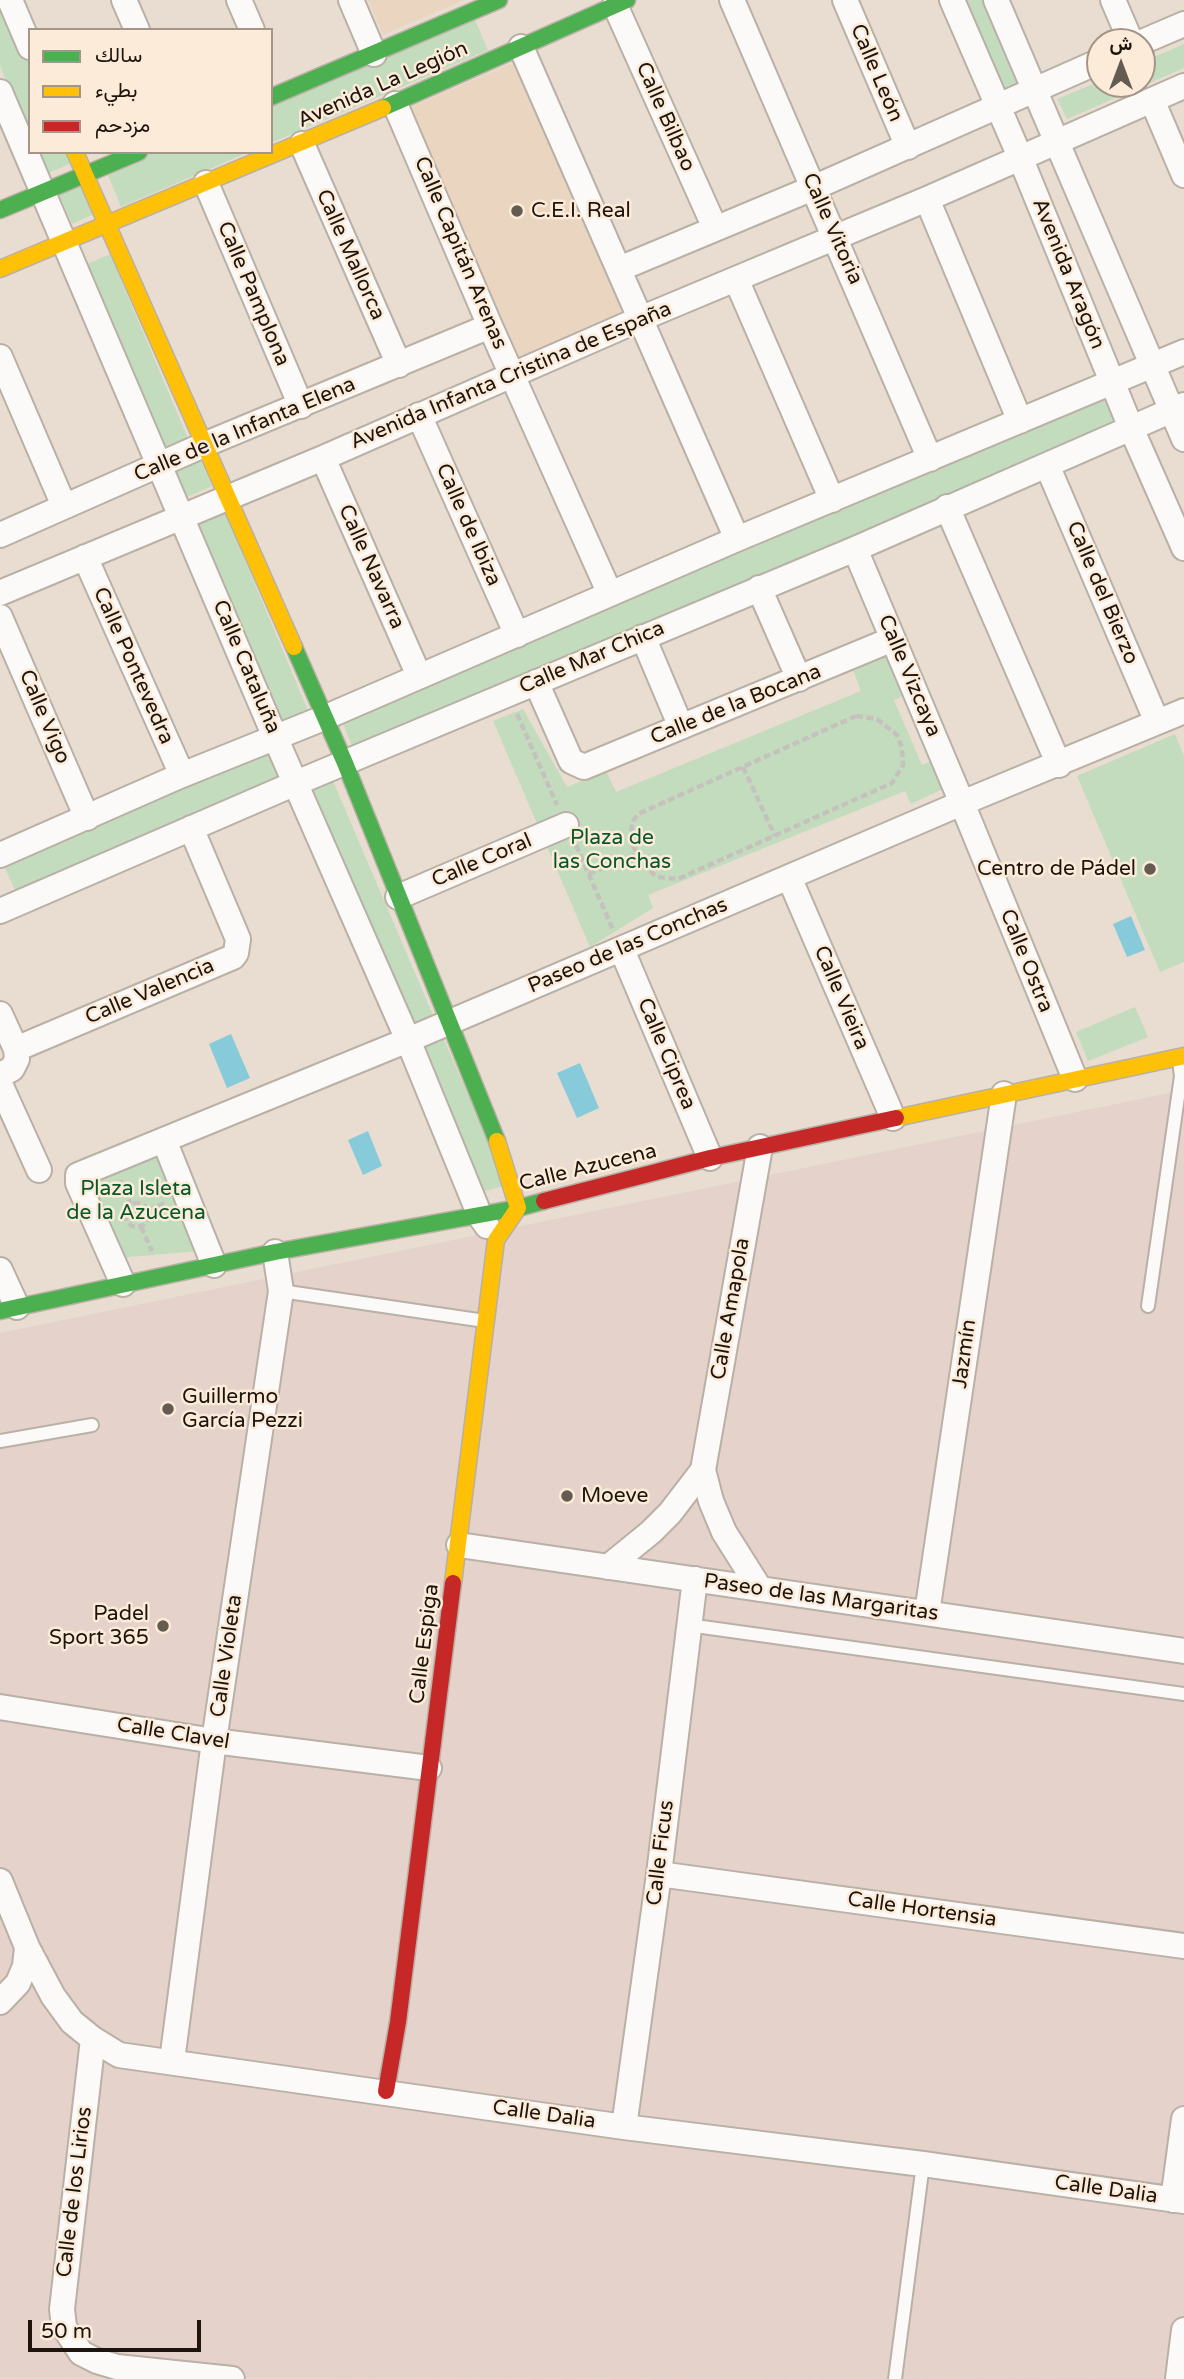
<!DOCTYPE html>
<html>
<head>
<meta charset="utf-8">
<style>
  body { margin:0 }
  #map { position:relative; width:1184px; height:2379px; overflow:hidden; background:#e8ddd0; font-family:"Varela Round",Vazirmatn,sans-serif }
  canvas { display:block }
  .legend { position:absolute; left:28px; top:28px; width:245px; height:126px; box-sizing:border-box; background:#fcebd8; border:2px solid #a39587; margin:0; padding:9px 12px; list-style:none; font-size:21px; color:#1d150d }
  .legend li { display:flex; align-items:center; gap:14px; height:35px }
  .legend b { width:35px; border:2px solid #a39587 }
  .north { position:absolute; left:1086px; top:28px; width:70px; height:70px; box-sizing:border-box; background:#fcebd8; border:2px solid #a39587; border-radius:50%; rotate:0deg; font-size:19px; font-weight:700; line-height:28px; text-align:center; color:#1d150d }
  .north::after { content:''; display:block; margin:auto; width:24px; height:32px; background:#645b51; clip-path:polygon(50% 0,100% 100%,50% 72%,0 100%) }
  .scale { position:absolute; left:28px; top:2320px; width:173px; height:32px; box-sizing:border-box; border:4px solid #1d150d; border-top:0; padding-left:9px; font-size:21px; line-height:24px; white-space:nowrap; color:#1d150d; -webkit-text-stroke:5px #fcebd8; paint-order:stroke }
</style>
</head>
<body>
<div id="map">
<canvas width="1184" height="2379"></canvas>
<ul class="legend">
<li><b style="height:9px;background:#4caf50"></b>سالك</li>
<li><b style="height:9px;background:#ffc107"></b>بطيء</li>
<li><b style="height:9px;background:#c62828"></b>مزدحم</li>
</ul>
<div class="north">ش</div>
<div class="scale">50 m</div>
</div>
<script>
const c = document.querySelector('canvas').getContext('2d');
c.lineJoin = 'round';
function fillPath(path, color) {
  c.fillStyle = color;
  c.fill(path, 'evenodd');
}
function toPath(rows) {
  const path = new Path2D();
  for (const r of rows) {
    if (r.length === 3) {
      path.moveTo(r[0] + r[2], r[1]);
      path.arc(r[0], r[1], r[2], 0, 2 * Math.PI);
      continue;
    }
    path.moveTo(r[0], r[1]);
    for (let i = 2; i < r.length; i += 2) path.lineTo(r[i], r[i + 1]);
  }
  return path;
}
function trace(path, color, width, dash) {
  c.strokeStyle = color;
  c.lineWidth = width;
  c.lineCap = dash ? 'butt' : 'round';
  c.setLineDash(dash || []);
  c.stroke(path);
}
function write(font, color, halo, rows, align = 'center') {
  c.font = font + ' "Varela Round",sans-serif';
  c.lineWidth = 5;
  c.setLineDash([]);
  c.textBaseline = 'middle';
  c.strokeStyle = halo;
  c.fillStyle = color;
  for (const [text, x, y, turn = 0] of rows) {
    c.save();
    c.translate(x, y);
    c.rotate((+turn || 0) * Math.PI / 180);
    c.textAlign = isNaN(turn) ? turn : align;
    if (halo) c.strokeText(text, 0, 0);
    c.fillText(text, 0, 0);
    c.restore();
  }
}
fillPath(toPath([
  [1184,1090,1184,2379,0,2378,0,1333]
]), '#e5d2ca');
fillPath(toPath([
  [368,0,464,0,383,35],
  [517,61,625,314,518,361,409,108]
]), '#ead6c0');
fillPath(toPath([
  [0,0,30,54,30,136,0,66],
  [965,0,985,0,1023,85,1005,94],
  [474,18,488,50,271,143,271,102],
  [1184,44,1184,68,1067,119,1057,99,1100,81,1100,84,1142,84,1142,62],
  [37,152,72,152,76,161,46,174],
  [149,152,249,152,121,207,106,170],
  [81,184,94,214,72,224,59,194],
  [110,254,189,441,162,453,81,267],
  [1107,397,1120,423,353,749,342,721],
  [199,457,212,486,183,499,171,469],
  [223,508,309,713,282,725,193,521],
  [885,651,905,695,894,700,922,765,935,760,947,787,911,804,905,791,648,895,653,908,590,947,493,721,523,709,567,787,606,771,616,792,861,691,852,667],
  [1175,734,1184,756,1184,962,1160,972,1077,776],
  [271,751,283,779,16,892,4,866],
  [333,781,435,1020,410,1030,307,791],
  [1135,1007,1148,1037,1088,1061,1076,1032],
  [443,1037,507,1185,478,1193,417,1048],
  [157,1149,199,1251,118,1258,84,1179]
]), '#c3dcbe');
fillPath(toPath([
  [1131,916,1145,950,1127,957,1113,924],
  [231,1034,250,1078,227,1088,209,1044],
  [580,1063,599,1108,577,1118,557,1073],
  [368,1131,382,1166,363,1175,348,1140]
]), '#87cbda');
const lane = toPath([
  [281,1291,485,1321],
  [1148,1306,1181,1076,1179,1061],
  [0,1441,92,1425],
  [688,1625,1184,1694],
  [895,2379,923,2164]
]);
const street = toPath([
  [10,0,30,47],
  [124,0,137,30],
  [239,0,252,30],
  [351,0,374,54],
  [732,0,930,459],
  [845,0,908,147],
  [952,0,1020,157,1131,428,1184,548],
  [996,0,1184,439],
  [1113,0,1131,42],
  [615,5,715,228],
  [1142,42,1184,24],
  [521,47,737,539],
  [0,92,275,737,408,1040,480,1216,487,1226],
  [1152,100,1184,175],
  [395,104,490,326,610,594],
  [302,144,399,365],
  [206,183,301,406],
  [927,199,1020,421],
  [619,269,813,188,1100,61],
  [736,279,832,500],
  [0,357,64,506],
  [419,415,517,635],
  [323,458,419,676],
  [1047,465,1157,722],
  [947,507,1059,765],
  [0,535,206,444,490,326],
  [855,549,962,803,1075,1079],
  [85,557,182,775],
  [759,588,799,679],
  [0,593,323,458,640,319,927,199,1184,86],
  [0,617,87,818],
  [643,637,681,727],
  [536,682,571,761,584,767,893,639],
  [0,855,182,775,326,717,737,539,1184,352],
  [789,877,893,1118],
  [398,897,566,825],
  [0,911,296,783,855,549,1184,405],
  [622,950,710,1158],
  [0,1014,16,1049,17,1059,12,1069,0,1075],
  [16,1049,233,957,236,953,238,939,191,828],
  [0,1084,39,1170],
  [164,1140,214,1265],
  [0,1270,17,1307],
  [123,1284,78,1183,78,1175,408,1040,962,803,1184,711],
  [703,1470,711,1501,724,1532,760,1589],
  [459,1545,1184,1651],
  [608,1567,651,1532,670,1513,703,1470,760,1147],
  [927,1613,1004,1094],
  [0,1707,214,1741,429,1768],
  [659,1874,1184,1946],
  [0,1881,27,1947,53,1996,72,2022,93,2039,119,2055,624,2127,923,2164,1184,2201],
  [0,2002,18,1983,25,1966,27,1947],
  [93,2039,62,2309,64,2327,81,2353,97,2361,117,2367,232,2379],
  [172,2061,214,1741,281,1291,275,1252],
  [624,2127,659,1874,695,1579],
  [1173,2200,1184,2119],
  [1178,2379,1184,2330]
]);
const fast = toPath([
  [271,97,499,0],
  [383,108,627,0],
  [0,210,139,152],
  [294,647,345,763,497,1141],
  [0,1311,275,1252,518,1208,544,1201]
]);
const slow = toPath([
  [75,152,294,647],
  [0,269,383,108],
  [896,1118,1184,1056],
  [453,1583,496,1240,518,1208,497,1141]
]);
const jam = toPath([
  [544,1201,710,1158,896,1118],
  [386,2091,398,2022,453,1583]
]);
trace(lane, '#b9b0a6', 16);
trace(street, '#b9b0a6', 28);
trace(fast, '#b9b0a6', 19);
trace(slow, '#b9b0a6', 19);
trace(jam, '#b9b0a6', 19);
trace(toPath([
  [517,714,557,805],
  [856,716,877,719,897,735,902,748,903,765,892,783,678,879,657,877,641,863,631,841,632,822,638,814,856,716],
  [743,767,775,836],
  [576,845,613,930],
  [589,874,636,854],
  [120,1180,131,1205],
  [137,1215,12],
  [148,1210,167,1202],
  [141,1227,152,1251]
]), '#c5c2be', 4.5, [7, 3.5]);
trace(lane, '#fcfaf8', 12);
trace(street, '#fcfaf8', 24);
trace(fast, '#4caf50', 16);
trace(slow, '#ffc107', 16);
trace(jam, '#c62828', 16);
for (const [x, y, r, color] of [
  [517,211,7,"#645b51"],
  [1150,869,7,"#645b51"],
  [168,1409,7,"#645b51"],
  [567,1496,7,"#645b51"],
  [163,1626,7,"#645b51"]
]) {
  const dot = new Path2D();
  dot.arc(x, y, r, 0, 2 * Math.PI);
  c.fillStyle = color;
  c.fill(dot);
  trace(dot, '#fcebd8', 2.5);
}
write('21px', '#1d150d', '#fcebd8', [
  ["Calle León",876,73,67],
  ["Avenida La Legión",383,85,-24],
  ["Calle Bilbao",665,117,66],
  ["Calle Vitoria",832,229,66],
  ["Calle Capitán Arenas",460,253,67],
  ["Calle Mallorca",350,255,66],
  ["Avenida Aragón",1068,274,68],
  ["Calle Pamplona",253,294,67],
  ["Avenida Infanta Cristina de España",511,376,-23],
  ["Calle de la Infanta Elena",245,430,-23],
  ["Calle de Ibiza",468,525,66],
  ["Calle Navarra",371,567,66],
  ["Calle del Bierzo",1102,593,67],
  ["Calle Mar Chica",592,658,-23],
  ["Calle Pontevedra",133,666,66],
  ["Calle Cataluña",246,667,67],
  ["Calle Vizcaya",909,676,67],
  ["Calle de la Bocana",736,705,-22],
  ["Calle Vigo",44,717,67],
  ["Calle Coral",482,861,-23],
  ["Paseo de las Conchas",628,946,-23],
  ["Calle Ostra",1026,961,68],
  ["Calle Valencia",150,992,-23],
  ["Calle Vieira",841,998,67],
  ["Calle Ciprea",666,1054,67],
  ["Calle Azucena",588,1168,-14],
  ["Calle Amapola",731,1309,-80],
  ["Jazmín",965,1354,-82],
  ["Paseo de las Margaritas",821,1598,8],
  ["Calle Espiga",425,1644,-83],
  ["Calle Violeta",227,1656,-82],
  ["Calle Clavel",173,1734,9],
  ["Calle Ficus",661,1853,-83],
  ["Calle Hortensia",922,1910,8],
  ["Calle Dalia",544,2115,8],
  ["Calle Dalia",1106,2190,8],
  ["Calle de los Lirios",75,2192,-83]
]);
write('21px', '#1d150d', '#fcebd8', [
  ["C.E.I. Real",531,211],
  ["Centro de Pádel",1136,869,"right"],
  ["Guillermo",182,1397],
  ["García Pezzi",182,1421],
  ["Moeve",581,1496],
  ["Padel",149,1614,"right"],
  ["Sport 365",149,1638,"right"]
], 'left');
write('21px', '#085829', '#fcebd8', [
  ["Plaza de",612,838],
  ["las Conchas",612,862],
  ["Plaza Isleta",136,1189],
  ["de la Azucena",136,1213]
]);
</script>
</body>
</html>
